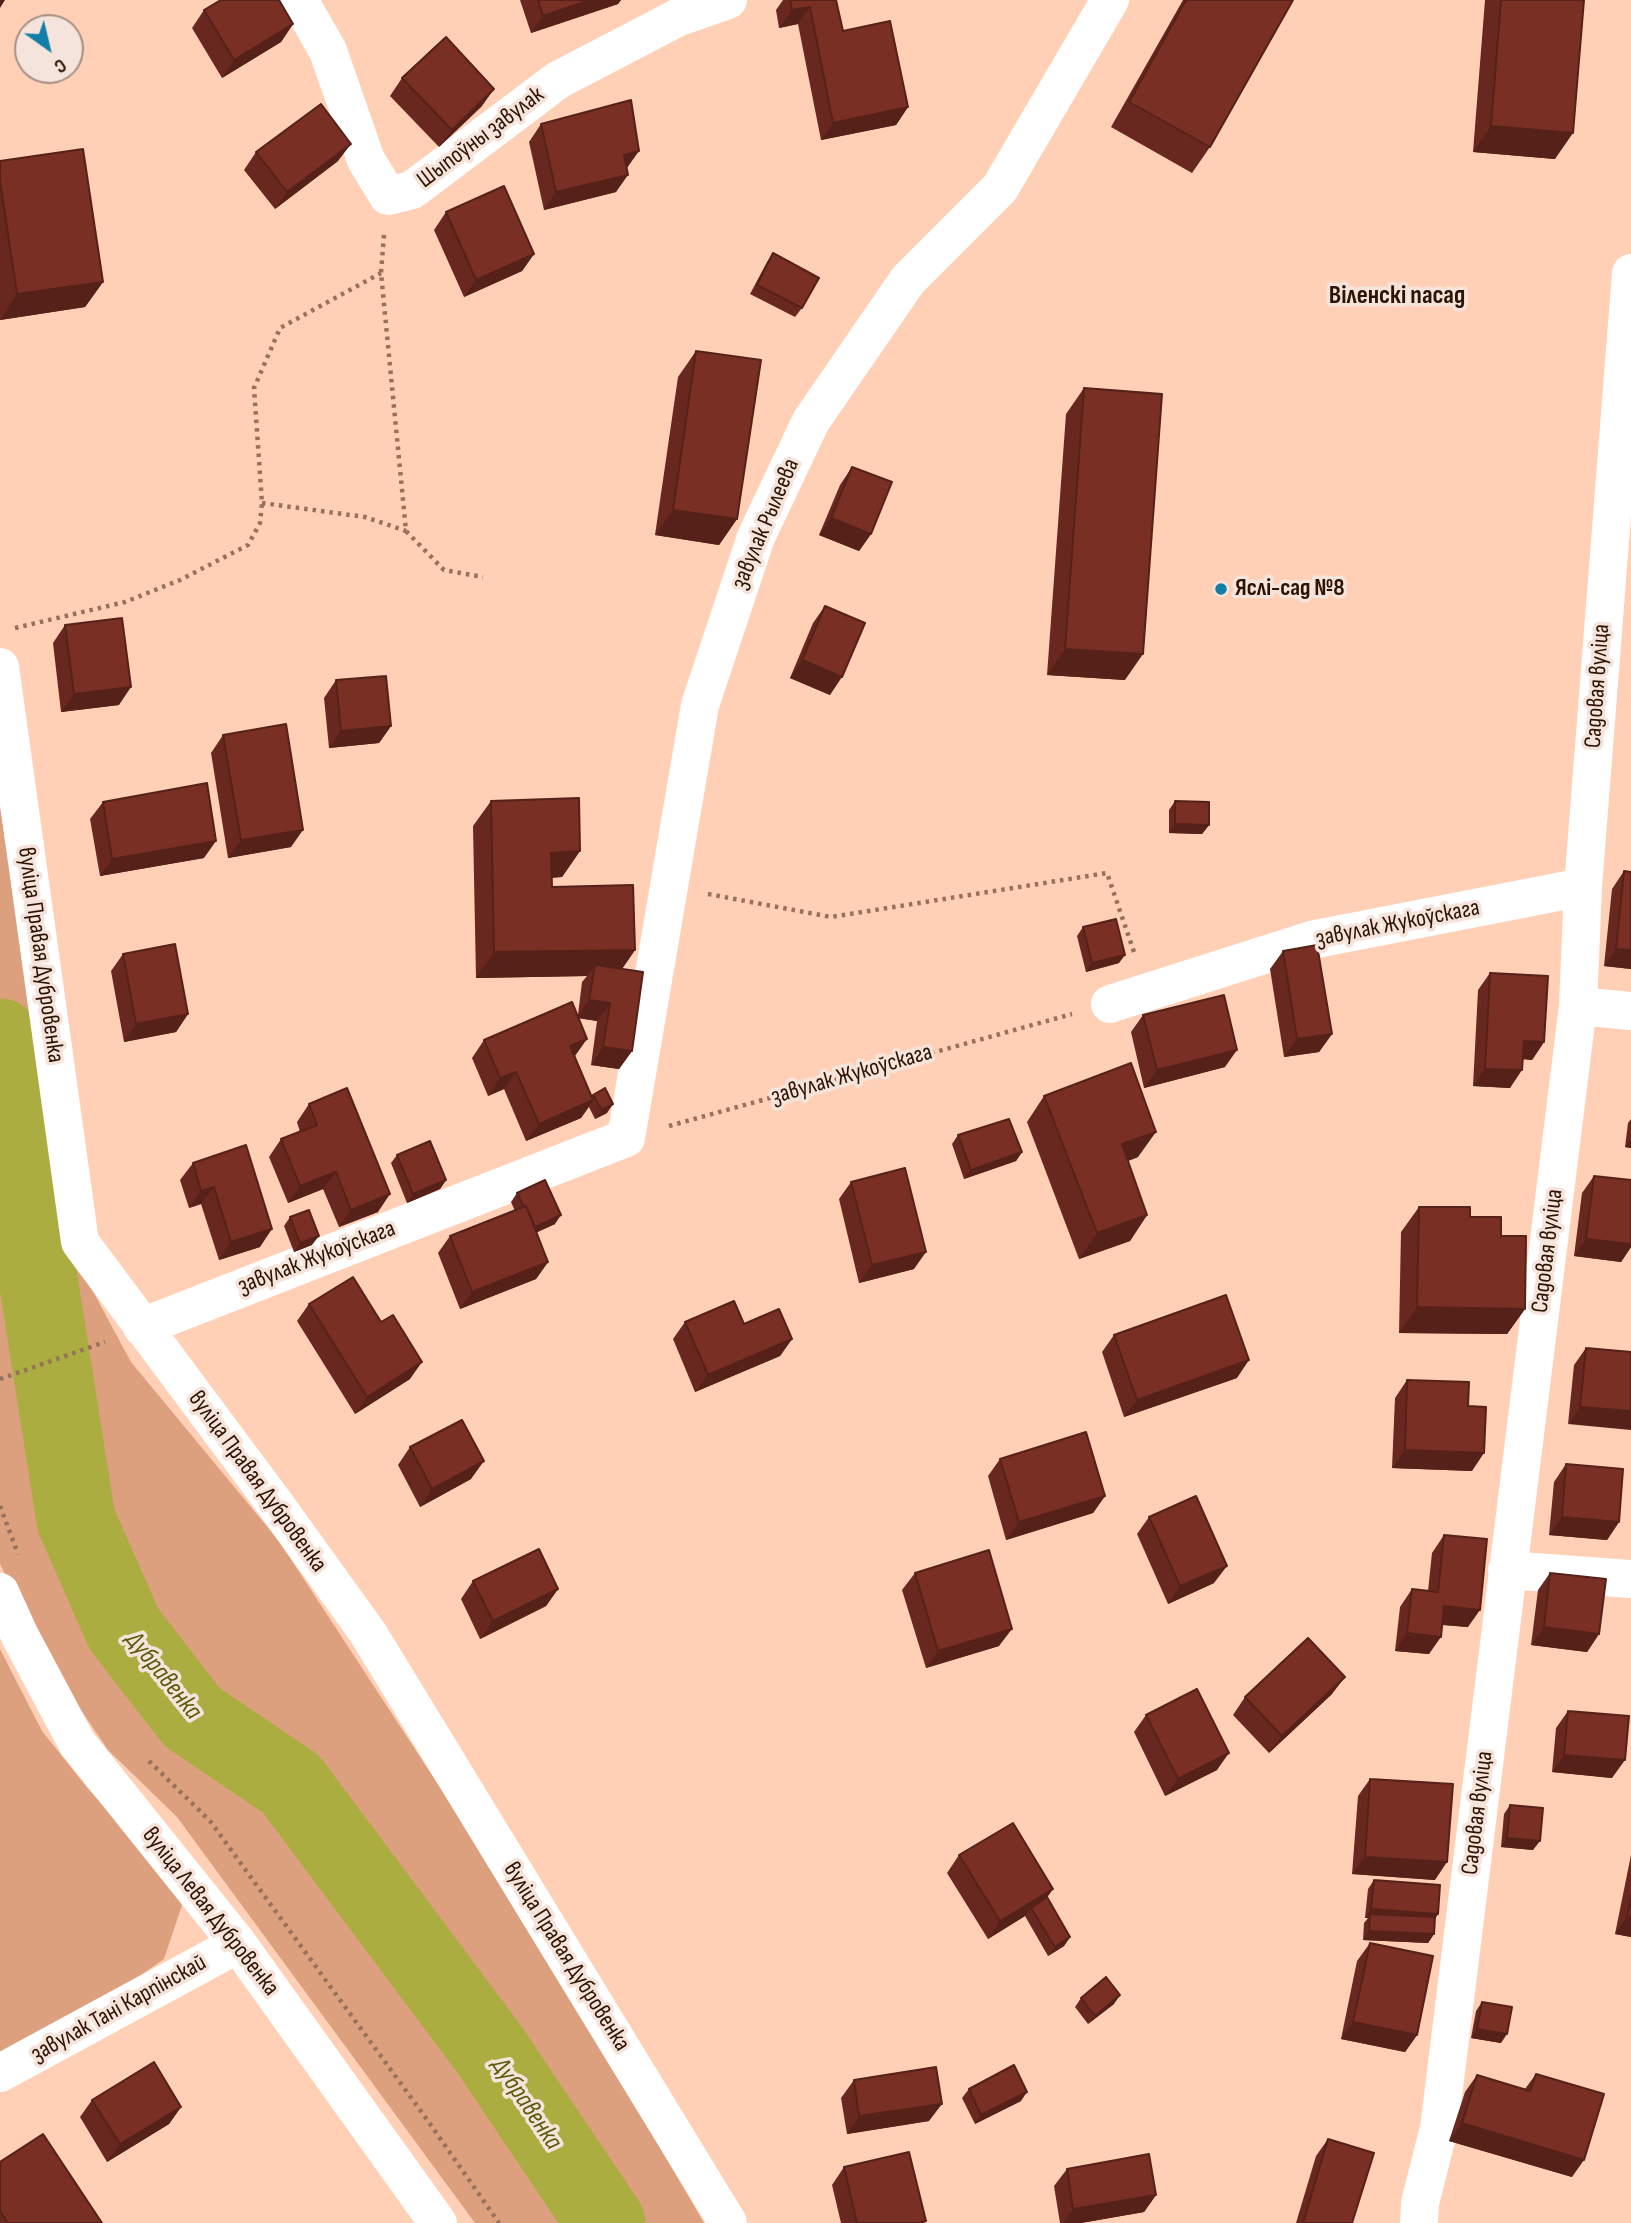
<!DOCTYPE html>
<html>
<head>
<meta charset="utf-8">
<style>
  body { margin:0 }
  #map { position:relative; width:1631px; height:2223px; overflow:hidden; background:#ffd0b5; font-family:"Sofia Sans Condensed",sans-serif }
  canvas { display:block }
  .north { position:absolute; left:14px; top:14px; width:70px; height:70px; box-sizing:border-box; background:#f5e4dc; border:2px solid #a69085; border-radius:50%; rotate:146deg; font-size:19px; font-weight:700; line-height:28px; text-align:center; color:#2f1302 }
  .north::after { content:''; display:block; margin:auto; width:24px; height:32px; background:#117fa7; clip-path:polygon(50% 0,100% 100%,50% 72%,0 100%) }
</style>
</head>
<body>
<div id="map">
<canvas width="1631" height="2223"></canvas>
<div class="north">С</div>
</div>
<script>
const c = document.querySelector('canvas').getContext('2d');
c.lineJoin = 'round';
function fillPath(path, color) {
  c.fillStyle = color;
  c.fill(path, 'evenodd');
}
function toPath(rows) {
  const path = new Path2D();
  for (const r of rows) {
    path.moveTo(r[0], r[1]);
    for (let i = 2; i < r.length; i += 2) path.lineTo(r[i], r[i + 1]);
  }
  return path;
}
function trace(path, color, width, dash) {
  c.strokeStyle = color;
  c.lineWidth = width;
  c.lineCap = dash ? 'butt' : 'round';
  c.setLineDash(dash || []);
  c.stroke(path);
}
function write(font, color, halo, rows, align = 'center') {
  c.font = font + ' "Sofia Sans Condensed",sans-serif';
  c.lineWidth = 7;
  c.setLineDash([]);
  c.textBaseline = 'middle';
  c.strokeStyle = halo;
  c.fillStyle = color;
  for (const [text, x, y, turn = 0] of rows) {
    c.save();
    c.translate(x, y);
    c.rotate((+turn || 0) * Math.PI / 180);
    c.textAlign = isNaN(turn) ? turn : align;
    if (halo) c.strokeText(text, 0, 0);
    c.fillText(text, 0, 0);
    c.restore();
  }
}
fillPath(toPath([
  [0,807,68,1245,131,1362,279,1541,539,1939,704,2223,475,2223,177,1817,108,1750,53,1669,0,1564],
  [0,1649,42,1731,89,1790,149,1855,182,1905,164,1959,71,2024,0,2067]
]), '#dca07f');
trace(toPath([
  [0,1038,76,1520,124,1629,192,1717,291,1784,489,2049,606,2223]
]), '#abad40', 79);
trace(toPath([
  [384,235,381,273,406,531,444,570,483,577],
  [262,503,365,517,406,531],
  [15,628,125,602,180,580,248,545,260,523,262,503,254,388,280,328,381,273],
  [708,894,831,917,1107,873,1135,955],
  [669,1126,1072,1014],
  [0,1379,105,1342],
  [0,1506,18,1554],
  [149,1761,210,1821,428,2121,499,2223]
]), '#97715b', 4.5, [3.5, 5]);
trace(toPath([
  [299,0,328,51,366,160,388,196,412,190,558,80,679,17,728,0],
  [0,667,80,1242,275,1504,368,1633,728,2223],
  [1110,1004,1311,940,1583,887],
  [1578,1006,1631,1011],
  [142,1327,626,1138,700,705,756,537,811,421,908,280,1000,188,1110,0],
  [1507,1570,1631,1579],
  [0,1592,20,1636,77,1743,238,1944,438,2223],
  [0,2073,238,1944],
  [1419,2223,1420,2203,1439,2128,1578,1006,1583,887,1631,273]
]), '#fff', 38);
fillPath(toPath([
  [520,0,621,0,618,4,531,33],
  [783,0,836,0,843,31,908,107,896,125,821,140,798,24,779,28,776,10],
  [1183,0,1293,0,1210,147,1192,173,1111,127],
  [1485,0,1584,0,1555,159,1473,152],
  [204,10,293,24,281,42,222,78,192,28],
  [402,78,482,106,439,147,390,96],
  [541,124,627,168,616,192,544,210,529,142],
  [256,152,338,161,275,209,244,170],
  [0,161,103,282,85,307,0,320],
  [446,212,534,254,522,271,464,297,434,230],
  [773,253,802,308,795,317,750,294,767,262],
  [696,351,737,519,719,545,655,535,678,377],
  [1084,388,1125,680,1047,675,1066,414],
  [852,467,871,534,859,551,819,535,840,485],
  [825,606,830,695,790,678,813,623],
  [65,625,119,705,61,712,53,643],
  [336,680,391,726,379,743,329,748,324,698],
  [223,735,291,847,228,858,211,753],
  [491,801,580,851,562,877,552,878,552,887,635,950,622,969,632,1051,619,1069,591,1065,597,1021,579,1018,575,1056,592,1097,593,1095,607,1113,595,1119,589,1107,581,1118,526,1141,504,1089,488,1096,472,1058,484,1040,578,1015,582,982,587,976,476,978,473,826],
  [1175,801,1209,825,1202,834,1169,833,1169,810],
  [103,802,204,858,100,876,90,819],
  [1624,871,1631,872,1631,969,1604,966,1612,889],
  [1083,927,1119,963,1086,972,1077,936],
  [1283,951,1332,1034,1319,1052,1284,1057,1270,969],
  [123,954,188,1014,176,1032,124,1042,111,971],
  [1490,973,1544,1042,1532,1060,1523,1059,1510,1088,1473,1086,1478,990],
  [1143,1015,1225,1067,1144,1088,1131,1032],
  [1044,1096,1138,1157,1128,1161,1147,1215,1130,1241,1079,1259,1027,1122],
  [309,1104,378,1212,339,1227,323,1189,288,1203,269,1157,281,1139,300,1132,297,1122],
  [1631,1119,1631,1148,1625,1147,1628,1123],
  [958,1135,1022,1152,1016,1161,964,1179,952,1144],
  [246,1145,260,1247,219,1260,201,1204,189,1208,180,1180,193,1163],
  [397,1155,446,1180,440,1189,407,1203,391,1163],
  [1594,1176,1631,1180,1631,1247,1621,1262,1574,1256,1582,1193],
  [851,1182,914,1269,859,1283,839,1199],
  [517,1193,555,1224,537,1232,548,1262,536,1279,460,1309,438,1253,450,1236,515,1211,511,1202],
  [1419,1207,1470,1217,1501,1236,1525,1309,1507,1334,1399,1333,1401,1232],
  [290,1217,312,1245,294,1252,284,1226],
  [309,1304,410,1379,355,1414,297,1321],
  [685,1322,744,1324,792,1339,780,1356,695,1392,673,1339],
  [1114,1335,1237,1378,1124,1417,1102,1352],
  [1586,1348,1631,1352,1568,1424,1574,1365],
  [1407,1380,1468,1406,1472,1471,1392,1468,1395,1398],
  [410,1447,471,1479,420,1507,398,1465],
  [1000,1459,1105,1496,1093,1513,1006,1540,988,1476],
  [1566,1464,1619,1522,1607,1540,1549,1535,1554,1482],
  [1149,1517,1214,1583,1168,1604,1137,1534],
  [1444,1535,1468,1627,1442,1625,1429,1654,1395,1651,1400,1607,1412,1589,1428,1591,1432,1553],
  [915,1573,999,1646,926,1668,902,1590],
  [1550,1573,1599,1634,1587,1652,1531,1645,1538,1590],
  [473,1581,558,1589,546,1606,480,1639,461,1599],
  [1332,1694,1269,1753,1233,1715,1245,1697],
  [1568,1711,1612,1778,1552,1772,1556,1728],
  [1146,1715,1217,1770,1165,1796,1134,1732],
  [1370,1779,1435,1880,1352,1874,1358,1796],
  [1510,1805,1533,1850,1501,1847,1504,1814],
  [959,1855,1053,1889,1047,1897,1070,1937,1064,1946,1048,1956,1025,1916,988,1939,947,1873],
  [1631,1855,1631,1937,1615,1934],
  [1374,1880,1438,1914,1435,1919,1434,1934,1428,1943,1363,1940,1364,1923,1368,1918,1365,1918,1368,1889],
  [1370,1943,1417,2035,1405,2052,1341,2039,1357,1961],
  [1081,1998,1114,2004,1088,2024,1075,2007],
  [1482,2002,1501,2043,1471,2038,1476,2011],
  [1536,2074,1572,2177,1449,2141,1465,2092,1477,2075,1525,2089],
  [854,2080,929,2121,847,2134,841,2098],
  [969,2089,1021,2101,975,2124,962,2098],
  [92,2100,181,2107,169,2124,107,2162,80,2117],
  [1328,2139,1352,2223,1296,2223,1316,2156],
  [0,2162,102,2223,0,2223],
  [844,2167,926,2221,924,2223,841,2223,832,2185],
  [1067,2169,1156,2195,1144,2212,1081,2223,1060,2223,1054,2186]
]), '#69281f');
fillPath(toPath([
  [0,0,5,0,0,8],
  [590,0,621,0,618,4,531,33,543,16],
  [810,7,798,24,779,28,792,10],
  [293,24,281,42,222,78,234,60],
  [494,89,482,106,439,147,452,130],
  [908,107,896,125,821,140,833,123],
  [1491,126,1573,133,1555,159,1473,152],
  [351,144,338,161,275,209,287,192],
  [639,151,627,168,624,155],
  [628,175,616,192,544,210,556,192],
  [534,254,522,271,464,297,476,280],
  [103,282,85,307,0,320,17,294],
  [673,510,737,519,719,545,655,535],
  [831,518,871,534,859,551,819,535],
  [1065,649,1143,654,1125,680,1047,675],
  [802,660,842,677,830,695,790,678],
  [131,687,119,705,61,712,74,694],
  [391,726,379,743,329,748,341,731],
  [1175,824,1209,825,1202,834,1169,833],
  [303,830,291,847,228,858,241,840],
  [216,841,204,858,100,876,112,859],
  [580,851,562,877,533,878,551,853],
  [1616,949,1631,950,1631,969,1604,966],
  [635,950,617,976,595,965,587,976,476,978,494,952],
  [1125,955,1119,963,1086,972,1092,963],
  [589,1000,610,1003,597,1021,577,1018],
  [188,1014,176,1032,124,1042,136,1024],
  [1332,1034,1319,1052,1284,1057,1297,1039],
  [587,1039,575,1056,558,1063,570,1046],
  [1524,1041,1544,1042,1532,1060,1512,1058],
  [603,1047,632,1051,619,1069,591,1065],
  [1237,1050,1225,1067,1144,1088,1157,1070],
  [1485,1069,1522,1070,1510,1088,1473,1086],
  [516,1072,504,1089,488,1096,500,1078],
  [593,1100,581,1118,526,1141,539,1124],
  [613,1104,607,1113,595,1119,602,1110],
  [1156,1132,1138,1157,1104,1170,1122,1144],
  [1631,1139,1631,1148,1625,1147],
  [1022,1152,1016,1161,964,1179,971,1170],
  [336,1172,323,1189,288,1203,300,1186],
  [446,1180,440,1189,407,1203,413,1194],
  [214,1187,201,1204,189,1208,201,1191],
  [390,1194,378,1212,339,1227,351,1210],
  [561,1215,555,1224,527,1237,534,1228],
  [1147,1215,1130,1241,1079,1259,1097,1233],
  [272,1229,260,1247,219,1260,231,1242],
  [319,1236,312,1245,294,1252,300,1243],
  [1586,1239,1631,1244,1631,1247,1621,1262,1574,1256],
  [926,1252,914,1269,859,1283,872,1265],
  [548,1262,536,1279,460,1309,472,1292],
  [1417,1307,1525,1309,1507,1334,1399,1333],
  [792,1339,780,1356,695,1392,708,1375],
  [1249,1360,1237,1378,1124,1417,1137,1400],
  [422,1362,410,1379,355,1414,367,1397],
  [1580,1407,1631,1411,1631,1430,1568,1424],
  [1405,1450,1484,1453,1472,1471,1392,1468],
  [484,1461,471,1479,420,1507,432,1489],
  [1105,1496,1093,1513,1006,1540,1019,1522],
  [1562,1517,1619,1522,1607,1540,1549,1535],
  [1227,1566,1214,1583,1168,1604,1180,1586],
  [558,1589,546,1606,480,1639,493,1621],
  [1444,1606,1480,1610,1468,1627,1432,1624],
  [1544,1627,1599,1634,1587,1652,1531,1645],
  [1012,1629,999,1646,926,1668,938,1651],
  [1407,1633,1441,1637,1429,1654,1395,1651],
  [1345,1677,1332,1694,1269,1753,1282,1736],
  [1229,1753,1217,1770,1165,1796,1178,1779],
  [1564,1755,1625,1760,1612,1778,1552,1772],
  [1507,1838,1540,1841,1533,1850,1501,1847],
  [1365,1857,1447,1862,1435,1880,1352,1874],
  [1053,1889,1041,1906,1031,1908,1025,1916,988,1939,1000,1921],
  [1371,1909,1438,1914,1432,1923,1370,1914,1368,1918,1365,1918],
  [1627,1916,1631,1917,1631,1937,1615,1934],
  [1369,1931,1434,1934,1428,1943,1363,1940],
  [1070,1937,1064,1946,1048,1956,1055,1947],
  [1120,1995,1114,2004,1088,2024,1095,2016],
  [1353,2022,1417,2035,1405,2052,1341,2039],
  [1477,2029,1507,2034,1501,2043,1471,2038],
  [1027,2092,1021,2101,975,2124,981,2115],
  [942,2104,929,2121,847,2134,859,2116],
  [181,2107,169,2124,107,2162,120,2144],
  [1462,2123,1584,2160,1572,2177,1449,2141],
  [1156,2195,1144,2212,1081,2223,1063,2223,1073,2209]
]), '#552119');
const building = toPath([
  [221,0,279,0,293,24,234,60,204,10,221,0],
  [538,0,590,0,543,16,538,0],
  [790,0,836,0,843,31,890,21,908,107,833,123,810,7,792,10,790,0],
  [1186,0,1293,0,1210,147,1129,102,1186,0],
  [1501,0,1584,0,1573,133,1491,126,1501,0],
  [446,37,494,89,452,130,402,78,446,37],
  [631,100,639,151,624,155,628,175,556,192,541,124,631,100],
  [321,104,351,144,287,192,256,152,321,104],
  [83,149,103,282,17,294,0,181,0,161,83,149],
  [504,186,534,254,476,280,446,212,504,186],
  [773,253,819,278,802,308,757,285,773,253],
  [696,351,761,360,737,519,673,510,696,351],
  [1084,388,1162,394,1143,654,1065,649,1084,388],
  [852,467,892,482,871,534,831,518,852,467],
  [825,606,865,623,842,677,802,660,825,606],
  [122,618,131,687,74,694,65,625,122,618],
  [386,676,391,726,341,731,336,680,386,676],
  [286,724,303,830,241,840,223,735,286,724],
  [207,783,216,841,112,859,103,802,207,783],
  [579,798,580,851,551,853,552,887,633,885,635,950,494,952,491,801,579,798],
  [1175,801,1209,802,1209,825,1175,824,1175,801],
  [1624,871,1631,872,1631,950,1616,949,1624,871],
  [1116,919,1125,955,1092,963,1083,927,1116,919],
  [175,944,188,1014,136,1024,123,954,175,944],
  [1317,945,1332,1034,1297,1039,1283,951,1317,945],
  [595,965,643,972,632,1051,603,1047,610,1003,589,1000,595,965],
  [1490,973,1548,976,1544,1042,1524,1041,1522,1070,1485,1069,1490,973],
  [1224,995,1237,1050,1157,1070,1143,1015,1224,995],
  [572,1002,587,1039,570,1046,593,1100,539,1124,516,1072,500,1078,484,1040,572,1002],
  [1131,1063,1156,1132,1122,1144,1147,1215,1097,1233,1044,1096,1131,1063],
  [347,1088,390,1194,351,1210,336,1172,300,1186,281,1139,317,1125,309,1104,347,1088],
  [605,1088,613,1104,602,1110,593,1095,605,1088],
  [1009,1119,1022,1152,971,1170,958,1135,1009,1119],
  [430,1141,446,1180,413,1194,397,1155,430,1141],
  [246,1145,272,1229,231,1242,214,1187,201,1191,193,1163,246,1145],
  [905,1168,926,1252,872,1265,851,1182,905,1168],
  [1594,1176,1631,1180,1631,1244,1586,1239,1594,1176],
  [545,1180,561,1215,535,1227,526,1206,524,1207,517,1193,545,1180],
  [526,1206,548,1262,472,1292,450,1236,526,1206],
  [1419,1207,1470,1207,1470,1217,1501,1217,1501,1236,1526,1236,1525,1309,1417,1307,1419,1207],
  [309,1210,319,1236,300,1243,290,1217,309,1210],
  [353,1277,381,1322,393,1315,422,1362,367,1397,309,1304,353,1277],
  [1226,1295,1249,1360,1137,1400,1114,1335,1226,1295],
  [734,1301,744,1324,779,1309,792,1339,708,1375,685,1322,734,1301],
  [1586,1348,1631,1352,1631,1411,1580,1407,1586,1348],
  [1407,1380,1469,1382,1468,1406,1486,1407,1484,1453,1405,1450,1407,1380],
  [462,1420,484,1461,432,1489,410,1447,462,1420],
  [1086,1432,1105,1496,1019,1522,1000,1459,1086,1432],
  [1566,1464,1623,1469,1619,1522,1562,1517,1566,1464],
  [1196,1496,1227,1566,1180,1586,1149,1517,1196,1496],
  [1444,1535,1487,1539,1480,1610,1444,1606,1441,1637,1407,1633,1412,1589,1438,1592,1444,1535],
  [539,1549,558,1589,493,1621,473,1581,539,1549],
  [989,1550,1012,1629,938,1651,915,1573,989,1550],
  [1550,1573,1606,1579,1599,1634,1544,1627,1550,1573],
  [1308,1638,1345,1677,1282,1736,1245,1697,1308,1638],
  [1197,1689,1229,1753,1178,1779,1146,1715,1197,1689],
  [1568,1711,1629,1716,1625,1760,1564,1755,1568,1711],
  [1370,1779,1453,1784,1447,1862,1365,1857,1370,1779],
  [1510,1805,1543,1808,1540,1841,1507,1838,1510,1805],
  [1013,1823,1053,1889,1000,1921,959,1855,1013,1823],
  [1374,1880,1440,1885,1438,1914,1371,1909,1374,1880],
  [1047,1897,1070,1937,1055,1947,1031,1908,1047,1897],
  [1631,1898,1631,1917,1627,1916,1631,1898],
  [1370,1914,1435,1917,1434,1934,1369,1931,1370,1914],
  [1370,1943,1433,1956,1417,2035,1353,2022,1370,1943],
  [1106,1977,1120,1995,1095,2016,1081,1998,1106,1977],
  [1482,2002,1512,2007,1507,2034,1477,2029,1482,2002],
  [154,2062,181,2107,120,2144,92,2100,154,2062],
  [1014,2065,1027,2092,981,2115,969,2089,1014,2065],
  [936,2067,942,2104,859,2116,854,2080,936,2067],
  [1536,2074,1604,2094,1584,2160,1462,2123,1477,2075,1530,2091,1536,2074],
  [43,2134,102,2223,8,2223,0,2211,0,2162,43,2134],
  [1328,2139,1374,2153,1352,2223,1303,2223,1328,2139],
  [909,2152,926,2221,918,2223,857,2223,844,2167,909,2152],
  [1149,2154,1156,2195,1073,2209,1067,2169,1149,2154]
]);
fillPath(building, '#7a2f24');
trace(building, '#552119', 2);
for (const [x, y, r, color] of [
  [1221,589,7,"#117fa7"]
]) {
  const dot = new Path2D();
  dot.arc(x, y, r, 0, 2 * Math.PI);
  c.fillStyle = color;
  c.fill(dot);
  trace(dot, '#f5e4dc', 2.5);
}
write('24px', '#2f1302', '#f5e4dc', [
  ["Шыпоўны завулак",481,138,-37],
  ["завулак Рылеева",766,524,-67],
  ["Садовая вуліца",1598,686,-86],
  ["завулак Жукоўскага",1398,924,-11],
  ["вуліца Правая Дубровенка",40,955,82],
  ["завулак Жукоўскага",852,1075,-16],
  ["Садовая вуліца",1548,1251,-83],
  ["завулак Жукоўскага",317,1258,-21],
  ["вуліца Правая Дубровенка",257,1482,54],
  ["Садовая вуліца",1478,1813,-83],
  ["вуліца Левая Дубровенка",210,1912,52],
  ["вуліца Правая Дубровенка",566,1957,58],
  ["завулак Тані Карпінскай",119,2009,-29]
]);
write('bold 24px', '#2f1302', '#f5e4dc', [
  ["Яслі-сад №8",1235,589]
], 'left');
write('bold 26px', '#2f1302', '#f5e4dc', [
  ["Віленскі пасад",1397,296]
]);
write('italic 26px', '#5a5b07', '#f5e4dc', [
  ["Дубравенка",163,1676,51],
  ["Дубравенка",526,2104,56]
]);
</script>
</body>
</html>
